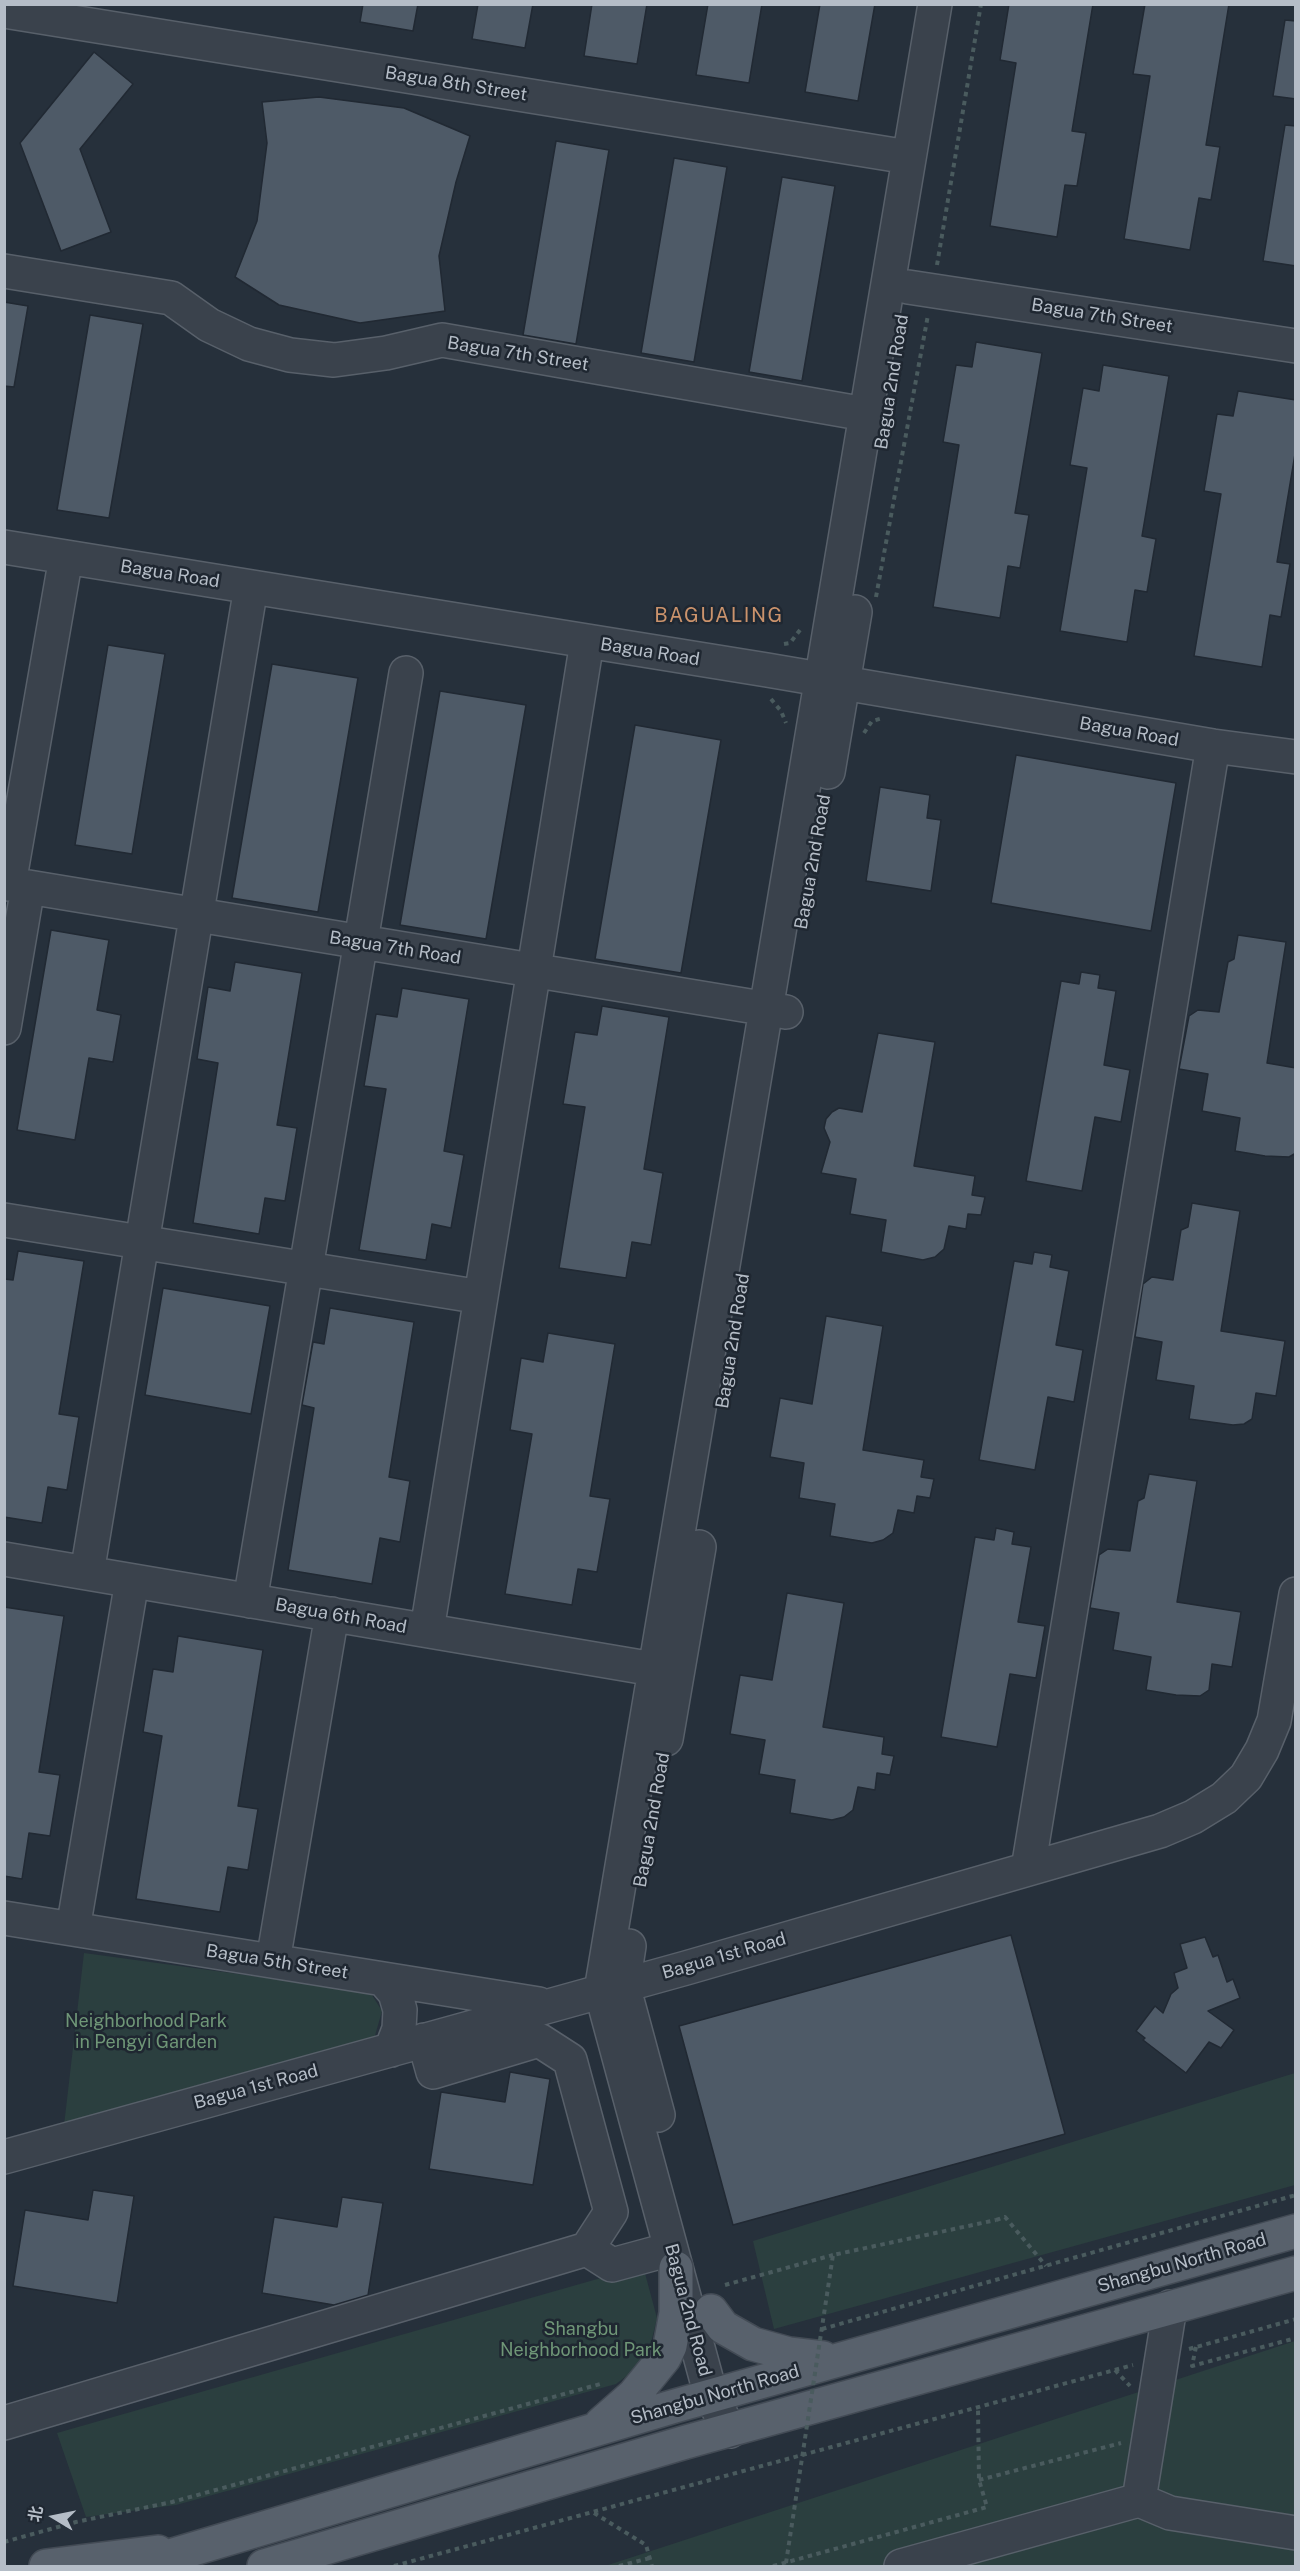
<!DOCTYPE html>
<html>
<head>
<meta charset="utf-8">
<style>
  body { margin:0 }
  #map { position:relative; width:1300px; height:2571px; overflow:hidden; background:#26303b; font-family:"Public Sans","Noto Sans SC",sans-serif }
  canvas { display:block }
  .frame { position:absolute; inset:0; border:6px solid #b5bdc7; pointer-events:none }
  .north { position:absolute; left:24px; top:2487px; width:60px; height:60px; -webkit-text-stroke:4px #1f2731; paint-order:stroke; rotate:280deg; font-size:16px; font-weight:700; line-height:24px; text-align:center; color:#b5bdc7 }
  .north::after { content:''; display:block; margin:auto; width:21px; height:27px; background:#b5bdc7; clip-path:polygon(50% 0,100% 100%,50% 72%,0 100%) }
</style>
</head>
<body>
<div id="map">
<canvas width="1300" height="2571"></canvas>
<div class="frame"></div>
<div class="north">北</div>
</div>
<script>
const c = document.querySelector('canvas').getContext('2d');
c.lineJoin = 'round';
function fillPath(path, color) {
  c.fillStyle = color;
  c.fill(path, 'evenodd');
}
function toPath(rows) {
  const path = new Path2D();
  for (const r of rows) {
    path.moveTo(r[0], r[1]);
    for (let i = 2; i < r.length; i += 2) path.lineTo(r[i], r[i + 1]);
  }
  return path;
}
function trace(path, color, width, dash) {
  c.strokeStyle = color;
  c.lineWidth = width;
  c.lineCap = dash ? 'butt' : 'round';
  c.setLineDash(dash || []);
  c.stroke(path);
}
function write(font, color, halo, rows, align = 'center') {
  c.font = font + ' "Public Sans",sans-serif';
  c.lineWidth = 5;
  c.setLineDash([]);
  c.textBaseline = 'middle';
  c.strokeStyle = halo;
  c.fillStyle = color;
  for (const [text, x, y, turn = 0] of rows) {
    c.save();
    c.translate(x, y);
    c.rotate((+turn || 0) * Math.PI / 180);
    c.textAlign = isNaN(turn) ? turn : align;
    if (halo) c.strokeText(text, 0, 0);
    c.fillText(text, 0, 0);
    c.restore();
  }
}
fillPath(toPath([
  [84,1953,370,1992,382,2011,374,2039,201,2084,63,2134],
  [1295,2073,1295,2185,774,2329,753,2241],
  [643,2266,657,2318,651,2343,636,2369,616,2384,176,2505,86,2517,57,2433],
  [1295,2341,1295,2566,605,2566]
]), '#2b3f3f');
const building = toPath([
  [363,4,418,4,413,31,360,22,363,4],
  [478,4,533,4,525,48,472,39,478,4],
  [592,4,647,4,637,64,584,56,592,4],
  [708,4,762,4,749,83,696,75,708,4],
  [820,4,875,4,858,101,805,92,820,4],
  [1009,4,1093,4,1072,131,1086,133,1077,186,1065,185,1057,237,990,226,1016,63,1000,60,1009,4],
  [1145,4,1229,4,1206,145,1220,147,1211,200,1199,198,1190,250,1124,239,1150,76,1133,74,1145,4],
  [1285,20,1296,21,1296,99,1273,96,1285,20],
  [94,52,133,84,80,149,111,232,61,251,20,143,94,52],
  [319,97,404,108,470,136,456,182,439,256,445,311,360,323,279,305,235,277,257,221,267,143,262,102,319,97],
  [1285,125,1296,126,1296,266,1263,261,1285,125],
  [556,141,609,150,576,344,523,335,556,141],
  [674,158,727,167,694,362,641,353,674,158],
  [782,177,835,186,802,381,749,372,782,177],
  [4,302,28,306,14,387,4,386,4,302],
  [90,315,143,324,109,518,57,510,90,315],
  [976,342,1042,353,1015,513,1029,515,1020,568,1008,566,1000,618,933,607,959,445,943,442,956,365,972,367,976,342],
  [1103,365,1169,376,1142,536,1156,539,1147,592,1135,590,1127,642,1060,631,1087,468,1070,465,1083,388,1099,391,1103,365],
  [1238,391,1296,400,1296,448,1277,562,1290,564,1281,617,1270,615,1262,667,1194,656,1221,494,1204,491,1217,414,1233,416,1238,391],
  [108,645,165,654,132,854,75,845,108,645],
  [272,664,358,678,318,912,232,898,272,664],
  [440,691,526,705,486,939,400,925,440,691],
  [635,725,721,740,681,973,595,959,635,725],
  [1016,755,1176,783,1151,931,991,903,1016,755],
  [880,787,930,795,927,818,941,820,931,891,866,881,880,787],
  [51,930,109,940,97,1010,121,1015,113,1062,89,1058,75,1140,17,1130,51,930],
  [1238,935,1286,942,1267,1063,1296,1068,1296,1153,1289,1157,1265,1156,1235,1151,1240,1118,1202,1111,1208,1074,1179,1069,1189,1016,1198,1010,1219,1012,1228,962,1234,959,1238,935],
  [235,962,302,973,277,1125,297,1128,285,1201,265,1198,259,1234,193,1223,218,1063,197,1059,208,987,230,991,235,962],
  [1081,972,1100,975,1098,988,1116,991,1104,1065,1130,1070,1121,1122,1095,1117,1082,1191,1026,1181,1061,981,1079,984,1081,972],
  [402,988,469,999,444,1151,464,1155,451,1228,432,1224,426,1260,359,1250,386,1089,364,1086,376,1014,397,1017,402,988],
  [602,1006,669,1017,644,1169,663,1173,651,1245,632,1242,626,1278,559,1268,585,1107,563,1104,575,1032,597,1035,602,1006],
  [878,1033,935,1042,914,1166,975,1176,972,1195,985,1197,981,1215,968,1214,966,1229,949,1226,944,1249,935,1257,923,1260,881,1252,886,1220,850,1214,856,1179,821,1173,830,1142,824,1128,826,1119,832,1112,839,1108,862,1112,878,1033],
  [1192,1203,1240,1211,1221,1331,1285,1341,1276,1396,1256,1393,1252,1419,1244,1424,1233,1425,1189,1419,1194,1386,1156,1380,1162,1342,1135,1337,1143,1284,1152,1277,1173,1280,1181,1230,1188,1227,1192,1203],
  [18,1251,84,1261,59,1414,79,1417,67,1490,48,1487,42,1523,4,1517,4,1279,13,1280,18,1251],
  [1034,1252,1052,1255,1050,1267,1069,1271,1056,1345,1083,1350,1074,1402,1048,1397,1035,1470,979,1460,1014,1261,1032,1264,1034,1252],
  [163,1288,270,1306,251,1414,145,1395,163,1288],
  [330,1308,414,1322,389,1477,410,1481,400,1542,380,1538,372,1584,288,1570,314,1408,302,1405,313,1342,324,1344,330,1308],
  [826,1316,883,1326,863,1450,924,1460,921,1477,934,1479,930,1498,917,1496,914,1513,898,1510,893,1533,883,1540,872,1543,830,1536,835,1504,799,1498,804,1463,770,1457,780,1398,812,1404,826,1316],
  [548,1333,615,1344,590,1496,610,1499,597,1572,578,1569,572,1605,505,1594,532,1434,510,1430,521,1358,543,1362,548,1333],
  [1149,1474,1197,1481,1177,1602,1241,1612,1232,1667,1212,1664,1209,1690,1200,1696,1176,1695,1146,1690,1151,1657,1113,1650,1119,1613,1090,1608,1099,1555,1108,1549,1130,1551,1138,1501,1144,1498,1149,1474],
  [996,1528,1014,1532,1012,1544,1031,1547,1018,1622,1045,1626,1036,1678,1010,1674,997,1747,941,1737,975,1537,994,1540,996,1528],
  [787,1593,844,1603,823,1727,884,1737,882,1754,894,1756,890,1775,877,1773,875,1790,858,1787,853,1810,844,1817,832,1820,790,1813,795,1780,759,1774,765,1740,730,1734,740,1675,772,1680,787,1593],
  [4,1607,64,1616,39,1772,60,1775,50,1836,29,1833,22,1879,4,1876,4,1607],
  [178,1636,263,1650,238,1806,258,1809,248,1870,228,1867,220,1912,136,1899,162,1736,143,1732,153,1669,173,1672,178,1636],
  [1011,1935,1065,2134,733,2225,679,2026,1011,1935],
  [1205,1937,1213,1957,1218,1955,1227,1982,1233,1979,1240,1998,1208,2011,1234,2030,1221,2048,1209,2042,1186,2073,1143,2040,1145,2038,1136,2031,1155,2006,1163,2013,1171,1994,1178,1988,1174,1973,1187,1968,1180,1944,1205,1937],
  [510,2072,550,2079,533,2185,429,2169,441,2092,505,2102,510,2072],
  [93,2190,134,2196,117,2303,13,2286,25,2210,88,2220,93,2190],
  [342,2197,383,2203,368,2295,334,2305,262,2293,274,2217,337,2227,342,2197]
]);
fillPath(building, '#4e5a67');
trace(building, '#212933', 1.5);
const minor = toPath([
  [4,11,908,157],
  [4,271,171,298,209,325,249,344,290,355,334,360,386,353,442,340,865,414],
  [908,287,1296,346],
  [4,547,767,670,1213,746,1296,757],
  [828,772,855,612],
  [4,883,786,1012],
  [9,884,66,557],
  [4,1028,28,887],
  [4,1220,481,1297],
  [4,1559,677,1673],
  [87,1573,251,587],
  [250,1601,406,673],
  [427,1630,587,642],
  [666,1739,699,1547],
  [1028,1869,1213,746],
  [4,1918,539,2004],
  [73,1929,132,1581],
  [629,1946,623,1985,658,2115],
  [273,1961,332,1614],
  [383,1979,395,1993,400,2010,399,2029,391,2050],
  [4,2157,686,1968,1160,1831,1193,1817,1224,1798,1246,1777,1262,1750,1274,1721,1296,1594],
  [587,2249,612,2265,671,2249],
  [4,2423,587,2249,611,2212,570,2060,539,2040,433,2072,424,2040],
  [730,2431,711,2396,601,1991,935,4],
  [1139,2500,1170,2307],
  [901,2566,1139,2500,1170,2513,1296,2533]
]);
const major = toPath([
  [711,2311,723,2327,753,2344,789,2354,823,2358],
  [601,2424,634,2395,664,2358,670,2346,676,2313,676,2268],
  [46,2566,158,2552],
  [136,2566,675,2406,1296,2231],
  [264,2566,686,2442,1296,2273]
]);
trace(minor, '#58606a', 36);
trace(major, '#434b55', 36);
trace(toPath([
  [937,265,981,4],
  [876,597,928,315],
  [784,644,790,643,800,630],
  [771,699,781,711,786,723],
  [864,733,872,721,883,718],
  [996,2220,1005,2217,1046,2266],
  [725,2285,833,2255],
  [822,2329,1296,2195],
  [1196,2347,1192,2366,1296,2338],
  [1189,2349,1296,2319],
  [1115,2370,1130,2386],
  [979,2480,1121,2443],
  [594,2513,646,2545,652,2566],
  [4,2542,76,2522,172,2502,604,2383],
  [394,2566,1133,2365],
  [619,2566,650,2558],
  [773,2566,987,2507,979,2480,978,2409]
]), '#4a5b5e', 4, [4.5, 4.5]);
trace(minor, '#3a424c', 33);
trace(major, '#58616c', 33);
trace(toPath([
  [786,2563,833,2255,996,2220]
]), '#4a5b5e', 4, [4.5, 4.5]);
write('18px', '#b5bdc7', '#1f2731', [
  ["Bagua 8th Street",456,84,9],
  ["Bagua 7th Street",1102,316,9],
  ["Bagua 7th Street",518,354,9],
  ["Bagua 2nd Road",892,382,-81],
  ["Bagua Road",170,574,9],
  ["Bagua Road",650,652,9],
  ["Bagua Road",1129,732,10],
  ["Bagua 2nd Road",813,862,-80],
  ["Bagua 7th Road",395,948,9],
  ["Bagua 2nd Road",733,1341,-81],
  ["Bagua 6th Road",341,1616,10],
  ["Bagua 2nd Road",652,1820,-80],
  ["Bagua 1st Road",724,1956,-16],
  ["Bagua 5th Street",277,1962,9],
  ["Bagua 1st Road",256,2087,-15],
  ["Shangbu North Road",1182,2263,-16],
  ["Bagua 2nd Road",688,2310,75],
  ["Shangbu North Road",715,2395,-16]
]);
write('18px', '#6f9677', '#1f2731', [
  ["Neighborhood Park",146,2021],
  ["in Pengyi Garden",146,2042],
  ["Shangbu",581,2329],
  ["Neighborhood Park",581,2350]
]);
c.letterSpacing = '1.5px';
write('20px', '#cb936c', '#1f2731', [
  ["BAGUALING",719,616]
]);
c.letterSpacing = '0px';
</script>
</body>
</html>
